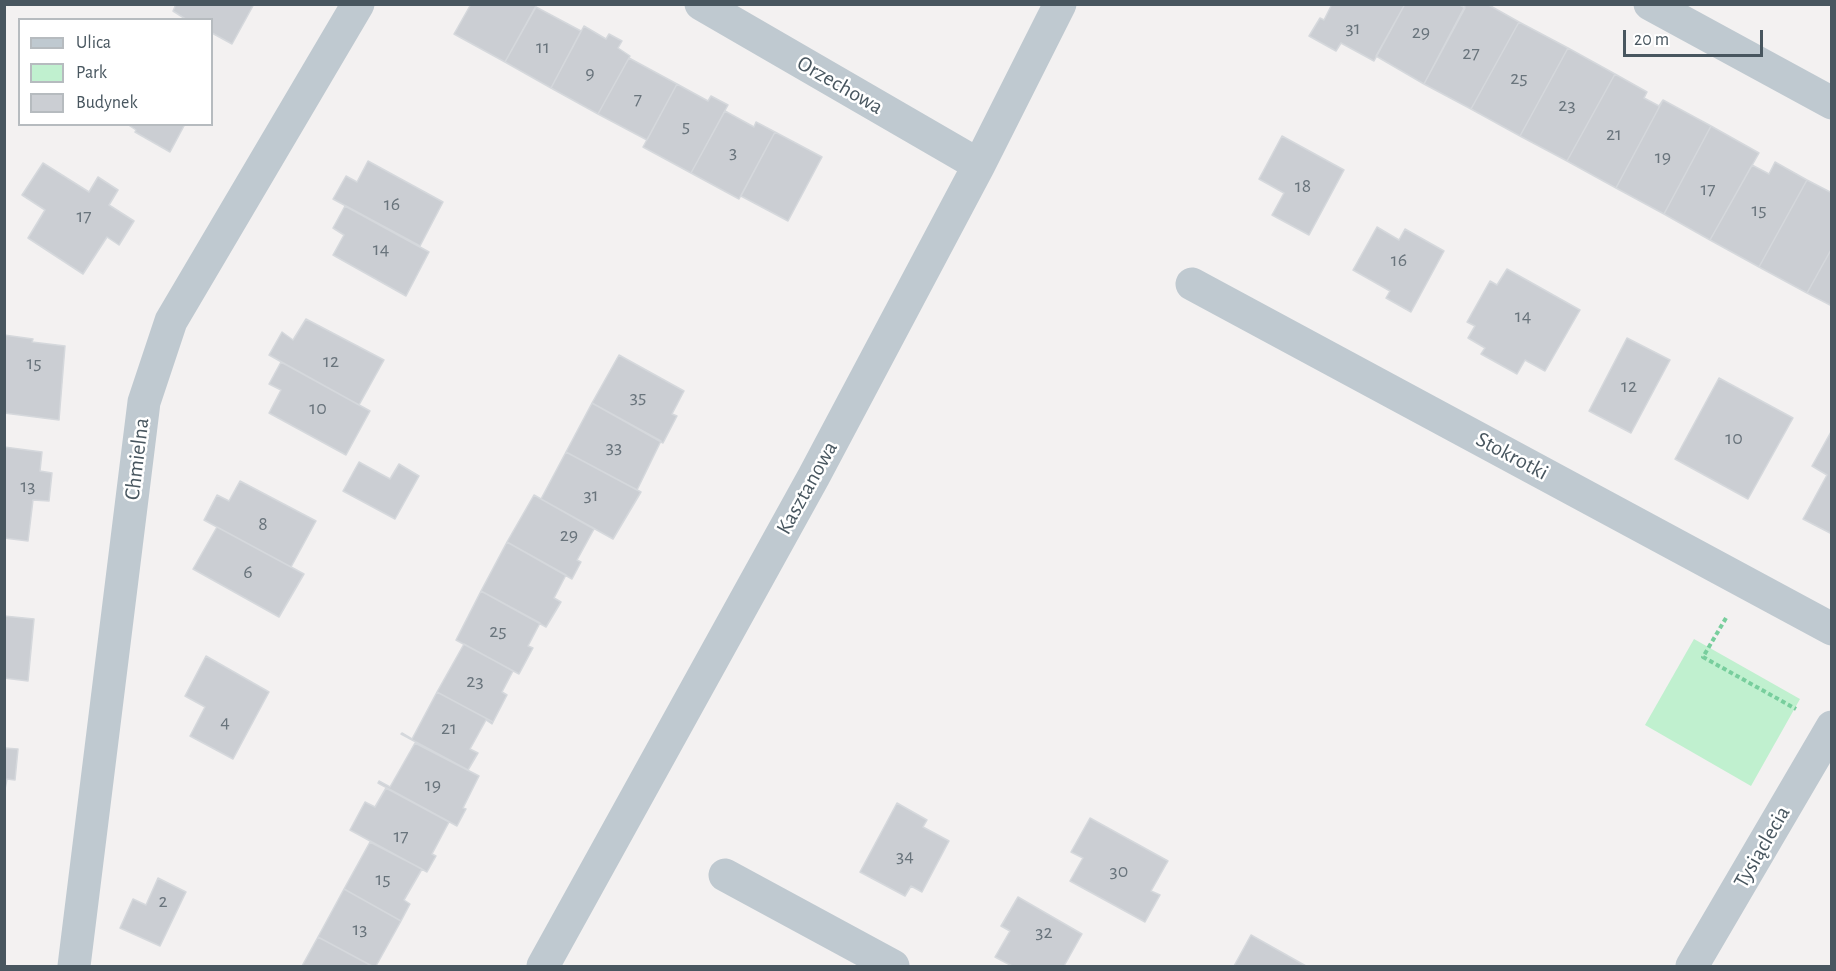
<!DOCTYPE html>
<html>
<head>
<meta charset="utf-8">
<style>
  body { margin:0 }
  #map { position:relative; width:1836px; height:971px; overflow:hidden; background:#f3f1f1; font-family:"Alegreya Sans",sans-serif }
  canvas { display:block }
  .frame { position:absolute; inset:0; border:6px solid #48565f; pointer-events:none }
  .legend { position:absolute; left:18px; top:18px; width:195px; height:108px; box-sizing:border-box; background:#fff; border:2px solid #b6bbbf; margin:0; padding:8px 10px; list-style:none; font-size:18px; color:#48565f }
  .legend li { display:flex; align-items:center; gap:12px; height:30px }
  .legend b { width:30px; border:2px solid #b6bbbf }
  .scale { position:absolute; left:1623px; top:30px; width:140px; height:27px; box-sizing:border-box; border:3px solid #48565f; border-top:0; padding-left:8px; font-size:18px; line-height:21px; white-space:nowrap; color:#48565f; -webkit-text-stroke:4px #fff; paint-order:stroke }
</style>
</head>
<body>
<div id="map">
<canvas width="1836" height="971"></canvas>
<div class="frame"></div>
<ul class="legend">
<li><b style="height:8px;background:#bfc9d0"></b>Ulica</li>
<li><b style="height:16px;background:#c0f0cf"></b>Park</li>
<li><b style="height:16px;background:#cbced3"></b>Budynek</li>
</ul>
<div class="scale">20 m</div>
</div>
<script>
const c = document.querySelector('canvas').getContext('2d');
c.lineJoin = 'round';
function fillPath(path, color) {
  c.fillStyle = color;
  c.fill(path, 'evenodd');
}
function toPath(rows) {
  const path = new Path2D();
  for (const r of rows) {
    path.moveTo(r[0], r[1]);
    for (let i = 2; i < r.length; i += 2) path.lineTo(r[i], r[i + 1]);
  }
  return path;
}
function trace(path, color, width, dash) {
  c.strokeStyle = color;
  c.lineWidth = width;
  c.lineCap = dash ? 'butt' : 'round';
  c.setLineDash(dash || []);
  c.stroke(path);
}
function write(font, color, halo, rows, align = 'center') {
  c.font = font + ' "Alegreya Sans",sans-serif';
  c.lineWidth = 5;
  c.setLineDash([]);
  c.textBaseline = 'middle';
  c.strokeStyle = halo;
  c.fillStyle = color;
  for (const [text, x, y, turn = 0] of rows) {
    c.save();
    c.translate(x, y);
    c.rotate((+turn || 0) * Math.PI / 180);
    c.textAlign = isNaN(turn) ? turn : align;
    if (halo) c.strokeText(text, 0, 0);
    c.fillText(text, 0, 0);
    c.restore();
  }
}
fillPath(toPath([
  [1694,639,1800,699,1751,786,1645,725]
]), '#c0f0cf');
const building = toPath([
  [176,4,254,4,232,44,212,33,212,20,187,20,173,11,176,4],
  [471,4,537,4,505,62,454,34,471,4],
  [1332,4,1405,4,1374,61,1341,43,1336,51,1309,36,1320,18,1324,20,1332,4],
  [1405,4,1458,4,1465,8,1424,84,1376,56,1405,4],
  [1466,4,1487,4,1519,22,1471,109,1424,84,1466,4],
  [536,7,581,31,551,88,505,62,536,7],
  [1519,22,1568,48,1520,136,1471,109,1519,22],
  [584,26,606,39,609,34,622,41,618,48,630,56,598,114,551,88,584,26],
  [1568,48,1615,74,1567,161,1520,136,1568,48],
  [629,58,677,84,647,140,598,114,629,58],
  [1615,74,1647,92,1644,98,1659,106,1663,100,1616,188,1567,161,1615,74],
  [677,84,708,101,711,96,728,105,691,173,643,147,677,84],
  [1663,100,1711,126,1664,214,1616,188,1663,100],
  [725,111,754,127,756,122,775,132,739,199,691,173,725,111],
  [127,124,185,124,170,152,135,132,136,130,127,124],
  [1711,126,1759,153,1710,240,1664,214,1711,126],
  [775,132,822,157,788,221,741,196,775,132],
  [1282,136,1344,170,1309,235,1272,215,1284,193,1259,179,1282,136],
  [368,161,443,202,420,246,333,199,346,176,357,182,368,161],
  [1775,162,1807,180,1759,267,1710,240,1752,165,1769,174,1775,162],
  [43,163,89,192,98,177,118,190,109,205,134,221,119,245,107,237,83,274,28,238,45,210,22,195,43,163],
  [1807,180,1832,193,1832,248,1807,293,1759,267,1807,180],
  [345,206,429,252,406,296,333,255,344,235,333,228,345,206],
  [1377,227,1399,240,1405,229,1444,251,1411,312,1386,298,1390,291,1353,270,1377,227],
  [1832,248,1832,306,1807,293,1832,248],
  [1507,269,1580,310,1545,371,1525,360,1517,374,1481,354,1485,348,1468,338,1475,326,1467,322,1490,281,1497,285,1507,269],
  [306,319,384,360,359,405,269,355,282,332,293,340,306,319],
  [4,335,33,339,32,342,65,346,59,420,4,413,4,335],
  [1627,338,1670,360,1631,433,1589,411,1627,338],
  [619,355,684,391,672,414,677,416,663,443,592,403,619,355],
  [281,362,370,411,346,455,269,413,281,390,269,384,281,362],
  [1719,378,1793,418,1748,499,1675,459,1719,378],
  [592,403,661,441,637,490,566,452,592,403],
  [1832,430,1832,534,1803,519,1827,475,1812,466,1832,430],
  [4,447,42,452,40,471,52,473,49,501,33,500,28,541,4,538,4,447],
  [566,452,641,492,613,539,541,499,566,452],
  [359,462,390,479,399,464,419,476,395,519,343,491,359,462],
  [240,481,316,521,291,567,204,520,217,495,229,501,240,481],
  [534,495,594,529,577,560,581,562,572,579,507,542,534,495],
  [217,527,304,574,279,617,193,569,217,527],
  [507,542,566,575,554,598,561,602,546,627,481,591,507,542],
  [481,591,540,623,528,646,533,648,519,674,456,640,481,591],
  [4,616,34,619,28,681,4,678,4,616],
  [464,644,513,671,502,692,507,695,493,722,437,692,464,644],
  [206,656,269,692,233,759,190,736,205,707,185,696,206,656],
  [437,692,493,722,492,724,486,720,470,749,478,753,468,770,401,734,402,733,412,739,437,692],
  [415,743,479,776,463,808,466,809,457,826,378,783,379,781,390,787,415,743],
  [4,748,18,749,15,780,7,779,4,794,4,748],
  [386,788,449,822,432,854,436,856,427,872,350,830,365,802,375,807,386,788],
  [897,803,927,820,923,827,949,841,922,892,911,886,905,896,860,872,897,803],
  [1090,818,1168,861,1151,891,1160,895,1145,922,1070,881,1083,858,1071,852,1090,818],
  [370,842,422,869,404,900,410,904,401,921,344,889,370,842],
  [158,878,186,892,160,946,120,928,133,899,146,905,158,878],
  [344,889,401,921,376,966,372,966,318,937,344,889],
  [1018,897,1082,934,1064,966,1012,966,995,957,1010,931,1001,926,1018,897],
  [1251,935,1306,966,1234,966,1251,935],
  [318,937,370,965,369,966,302,966,318,937]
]);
fillPath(building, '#cbced3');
trace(building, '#d5d8dc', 1.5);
trace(toPath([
  [1726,618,1703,657,1796,709]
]), '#78ce9d', 4, [4.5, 3]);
trace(toPath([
  [701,4,979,165],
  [1650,4,1832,103],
  [1192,284,1832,629],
  [725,875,893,966],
  [74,966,144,402,171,321,358,4],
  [543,966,814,476,979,165,1060,4],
  [1692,966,1832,727]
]), '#bfc9d0', 33);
write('20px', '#69747c', null, [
  ["31",1353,28],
  ["29",1421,32],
  ["11",543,47],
  ["27",1471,53],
  ["9",590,73],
  ["25",1519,78],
  ["7",638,99],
  ["23",1567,105],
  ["5",686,126],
  ["21",1614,134],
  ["3",733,152],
  ["19",1663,157],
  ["18",1303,186],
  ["17",1708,189],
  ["16",392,204],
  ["15",1759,210],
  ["17",84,216],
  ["14",381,249],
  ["16",1399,260],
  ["14",1523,316],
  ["12",331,361],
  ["15",34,363],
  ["12",1629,386],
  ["35",638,397],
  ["10",318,408],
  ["10",1734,438],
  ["33",614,447],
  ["13",28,486],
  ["31",591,495],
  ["8",263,524],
  ["29",569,535],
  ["6",248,572],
  ["25",498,631],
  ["23",475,681],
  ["4",225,722],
  ["21",449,728],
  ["19",433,785],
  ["17",401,836],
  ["34",905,856],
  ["30",1119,871],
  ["15",383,879],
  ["2",163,901],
  ["13",360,929],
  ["32",1044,932]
]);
write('22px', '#48565f', '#fff', [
  ["Orzechowa",840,85,30],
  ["Stokrotki",1512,456,28],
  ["Chmielna",137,459,-83],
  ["Kasztanowa",807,488,-61],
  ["Tysiąclecia",1762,847,-60]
]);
</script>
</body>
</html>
